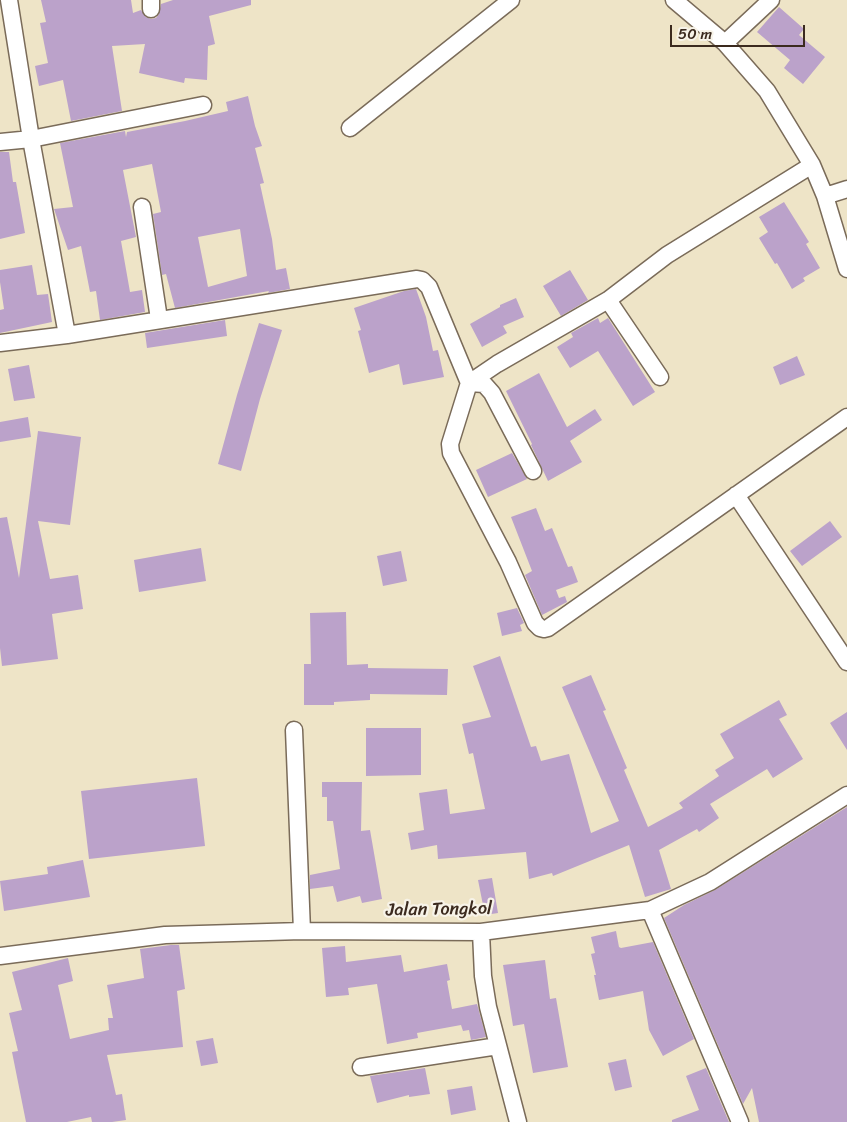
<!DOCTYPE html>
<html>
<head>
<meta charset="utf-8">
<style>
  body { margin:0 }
  #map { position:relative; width:847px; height:1122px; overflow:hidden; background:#eee4c7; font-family:Sriracha,sans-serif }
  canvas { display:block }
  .scale { position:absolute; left:670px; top:25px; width:135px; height:22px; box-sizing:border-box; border:2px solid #3b2a1e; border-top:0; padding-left:6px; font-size:15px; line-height:18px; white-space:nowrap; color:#3b2a1e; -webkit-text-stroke:4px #f7f3e8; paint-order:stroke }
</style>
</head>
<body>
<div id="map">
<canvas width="847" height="1122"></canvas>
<div class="scale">50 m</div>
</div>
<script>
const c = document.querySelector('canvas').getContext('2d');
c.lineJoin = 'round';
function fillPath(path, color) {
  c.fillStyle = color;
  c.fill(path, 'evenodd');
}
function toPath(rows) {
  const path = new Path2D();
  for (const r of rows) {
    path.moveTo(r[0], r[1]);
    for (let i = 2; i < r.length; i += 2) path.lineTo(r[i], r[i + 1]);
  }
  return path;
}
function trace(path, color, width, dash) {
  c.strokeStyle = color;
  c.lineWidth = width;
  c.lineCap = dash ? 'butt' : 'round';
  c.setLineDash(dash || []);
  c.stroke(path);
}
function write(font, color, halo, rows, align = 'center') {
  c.font = font + ' Sriracha,sans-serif';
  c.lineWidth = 4.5;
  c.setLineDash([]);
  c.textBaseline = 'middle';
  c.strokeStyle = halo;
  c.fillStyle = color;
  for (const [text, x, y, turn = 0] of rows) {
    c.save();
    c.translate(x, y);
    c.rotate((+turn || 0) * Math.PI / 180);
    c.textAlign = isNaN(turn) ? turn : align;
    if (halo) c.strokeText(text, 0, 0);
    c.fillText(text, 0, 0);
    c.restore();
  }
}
fillPath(toPath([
  [41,0,131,0,133,13,141,10,146,17,151,19,156,18,159,14,161,4,173,0,251,0,251,5,209,16,215,44,208,46,207,80,185,78,184,83,139,73,145,44,112,46,122,111,71,121,63,80,39,86,35,66,48,63,40,23,46,22],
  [779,7,804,29,799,35,825,57,803,84,784,68,790,60,757,32],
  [248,96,255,126,262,146,255,148,264,183,260,184,272,239,276,270,286,268,290,289,268,293,269,291,175,308,166,274,162,275,153,214,161,212,152,164,123,170,136,237,121,241,130,292,142,290,145,312,100,320,96,291,90,292,81,246,68,250,54,209,73,207,60,143,125,131,126,137,127,132,185,121,228,111,226,102],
  [240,229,247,276,208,287,198,237],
  [0,152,9,152,13,182,16,182,25,233,0,239],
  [784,202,809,242,806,244,820,268,803,278,805,281,792,289,777,263,775,264,759,238,768,232,759,217],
  [32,265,37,295,48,294,52,322,0,333,0,310,4,309,0,282,0,270],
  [570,270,588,300,561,316,543,286],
  [416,289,426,317,433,351,438,350,444,377,403,385,399,364,369,373,358,331,361,330,354,308,404,291],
  [516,298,524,317,503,326,507,333,482,347,470,324,500,307,500,305],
  [598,318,600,323,608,318,655,392,633,406,598,351,570,368,557,347,573,337,571,333],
  [225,320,227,336,147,348,145,333],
  [259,323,282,330,260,399,241,471,218,464,237,395],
  [797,356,805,375,780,385,773,367],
  [29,365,35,398,14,401,8,369],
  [539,373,567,427,595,409,602,420,570,441,582,462,548,481,531,445,532,444,506,391],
  [28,417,31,437,0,442,0,422],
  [38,431,81,437,70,525,38,521,50,579,78,575,83,609,52,614,58,659,2,666,0,648,0,518,7,517,19,578],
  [512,453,527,479,488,497,476,470],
  [536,508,545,531,552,528,568,567,572,566,578,582,556,590,559,598,565,596,567,602,542,615,525,575,532,571,511,517],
  [830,521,842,537,802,566,790,551],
  [201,548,206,581,139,592,134,560],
  [401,551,407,581,383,586,377,556],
  [517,608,524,623,520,625,522,631,502,636,497,613],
  [346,612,347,665,368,664,368,668,448,669,447,695,370,694,370,700,334,702,334,705,304,705,304,664,311,664,310,613],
  [500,656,531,747,536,746,541,761,569,754,591,833,619,821,562,687,591,675,606,710,603,711,627,768,624,770,648,827,683,808,679,803,719,776,715,770,734,758,720,734,779,700,787,715,779,719,803,759,773,778,767,769,710,804,719,818,699,832,697,829,659,850,671,889,645,897,629,845,553,876,552,873,529,879,526,852,438,859,437,845,411,850,408,833,424,830,419,793,447,789,450,814,485,809,473,753,469,754,462,724,491,717,473,666],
  [847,712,847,750,830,723],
  [366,728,421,728,421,775,366,776],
  [197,778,205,846,89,859,81,791],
  [322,782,362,782,361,831,370,830,382,899,362,903,360,896,337,902,333,886,310,889,310,875,340,869,333,821,327,821,327,797,322,797],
  [847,807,847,1122,759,1122,752,1088,743,1104,664,918,684,905,715,890],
  [83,860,90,897,4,911,0,881,48,874,47,867],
  [492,878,498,913,485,915,478,880],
  [616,931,619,947,621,948,653,942,694,1039,663,1056,649,1030,643,991,599,1000,594,975,596,975,591,954,595,953,591,937],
  [171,945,179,945,185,989,177,991,183,1047,107,1055,116,1095,122,1094,126,1120,112,1122,92,1122,91,1117,67,1122,26,1122,12,1052,18,1051,9,1013,22,1010,12,972,68,958,73,981,58,985,70,1039,109,1030,108,1018,113,1018,107,985,144,978,140,949],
  [345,946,346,962,401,955,404,972,447,964,450,980,447,981,452,1009,477,1004,486,1037,471,1040,469,1030,463,1031,461,1025,417,1033,418,1038,387,1044,377,984,348,988,349,995,326,997,322,948],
  [545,960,550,999,556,998,568,1067,533,1073,524,1024,513,1026,503,965],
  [213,1038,218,1063,201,1066,196,1041],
  [626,1059,632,1087,615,1091,608,1063],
  [425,1068,430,1094,409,1097,409,1095,377,1103,370,1076],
  [706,1068,729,1122,672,1122,672,1120,699,1110,686,1076],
  [472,1086,476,1110,451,1115,447,1090]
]), '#bba2ca');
const minor = toPath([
  [9,0,31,139,67,335],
  [674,0,725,43,767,91,812,165,825,196,847,269],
  [151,9,151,0],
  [725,43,771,0],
  [350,128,511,0],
  [0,142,31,139,203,105],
  [812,165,667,255,608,300,497,364,469,383,450,444,451,453,508,562,535,623,540,628,544,629,548,628,847,417],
  [825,196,847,189],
  [142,207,159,319],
  [608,300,660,377],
  [0,343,67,335,417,279,422,280,429,287,469,383,484,384,492,393,533,471],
  [736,495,847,662],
  [294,730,302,931],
  [650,910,740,1122],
  [481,932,483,976,488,1007,518,1122],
  [0,956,165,935,302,931,481,932,650,910,710,882,847,795],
  [361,1067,498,1046]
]);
trace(minor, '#7a6b59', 19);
trace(minor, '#fff', 16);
write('18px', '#3b2a1e', '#f7f3e8', [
  ["Jalan Tongkol",439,910,-1]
]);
</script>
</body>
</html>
